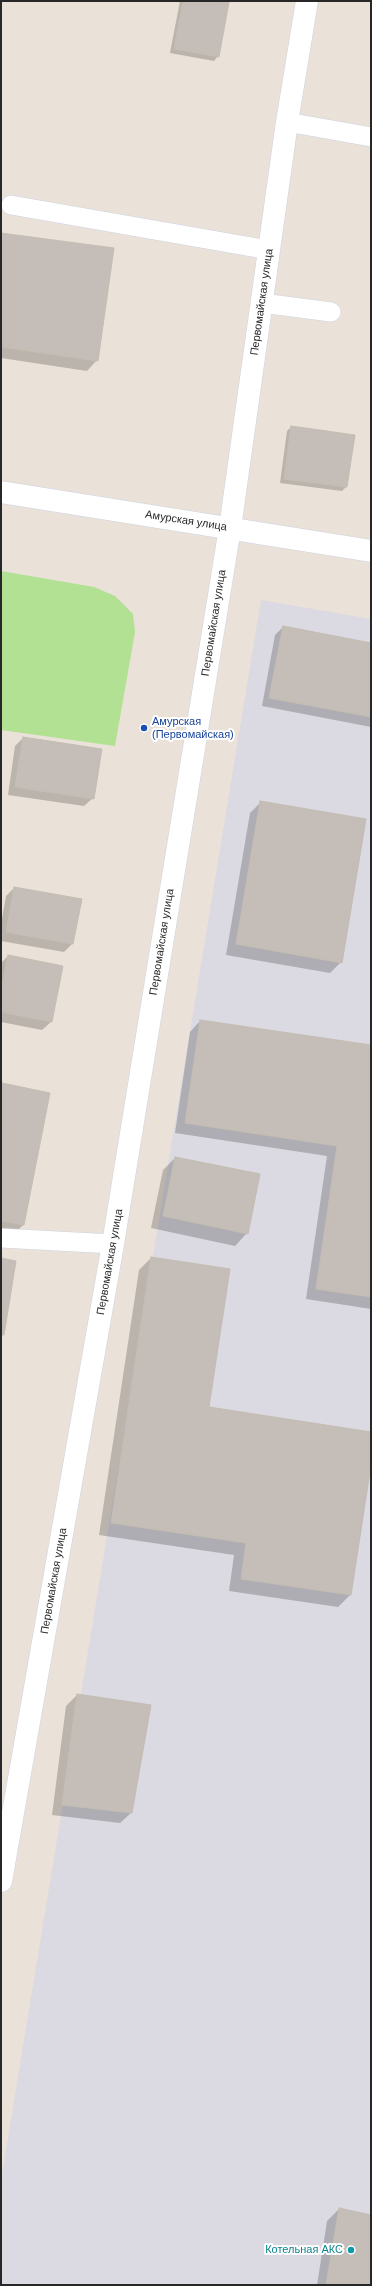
<!DOCTYPE html>
<html>
<head>
<meta charset="utf-8">
<style>
  body { margin:0 }
  #map { position:relative; width:372px; height:2286px; overflow:hidden; background:#eae1d8; font-family:Arial,sans-serif }
  canvas { display:block }
  .frame { position:absolute; inset:0; border:2px solid #272727; pointer-events:none }
</style>
</head>
<body>
<div id="map">
<canvas width="372" height="2286"></canvas>
<div class="frame"></div>
</div>
<script>
const c = document.querySelector('canvas').getContext('2d');
c.lineJoin = 'round';
function fillPath(path, color) {
  c.fillStyle = color;
  c.fill(path, 'evenodd');
}
function toPath(rows) {
  const path = new Path2D();
  for (const r of rows) {
    path.moveTo(r[0], r[1]);
    for (let i = 2; i < r.length; i += 2) path.lineTo(r[i], r[i + 1]);
  }
  return path;
}
function trace(path, color, width, dash) {
  c.strokeStyle = color;
  c.lineWidth = width;
  c.lineCap = dash ? 'butt' : 'round';
  c.setLineDash(dash || []);
  c.stroke(path);
}
function write(font, color, halo, rows, align = 'center') {
  c.font = font + ' Arial,sans-serif';
  c.lineWidth = 4;
  c.setLineDash([]);
  c.textBaseline = 'middle';
  c.strokeStyle = halo;
  c.fillStyle = color;
  for (const [text, x, y, turn = 0] of rows) {
    c.save();
    c.translate(x, y);
    c.rotate((+turn || 0) * Math.PI / 180);
    c.textAlign = isNaN(turn) ? turn : align;
    if (halo) c.strokeText(text, 0, 0);
    c.fillText(text, 0, 0);
    c.restore();
  }
}
fillPath(toPath([
  [261,600,371,619,371,2285,1,2285,1,2180]
]), '#dbd9e1');
fillPath(toPath([
  [1,571,94,587,115,596,133,614,135,632,115,746,1,730]
]), '#b2e193');
fillPath(toPath([
  [180,1,214,1,227,3,218,56,214,61,170,53],
  [1,234,97,360,87,371,1,358],
  [291,427,346,487,342,491,280,483,287,431],
  [283,627,371,644,371,727,262,706,275,635],
  [23,738,93,798,84,806,8,795,15,746],
  [261,802,341,962,330,973,226,955,250,813],
  [14,888,81,900,72,944,64,952,1,941,1,924,6,896],
  [8,956,62,967,51,1022,42,1030,1,1022,1,963],
  [200,1021,371,1046,371,1309,306,1299,327,1156,175,1133,190,1032],
  [3,1084,23,1225,11,1237,1,1235,1,1086],
  [175,1158,247,1233,235,1246,151,1228,163,1170],
  [151,1258,208,1408,371,1433,371,1458,350,1595,338,1607,229,1591,234,1555,99,1535,139,1270],
  [77,1695,131,1813,120,1823,52,1815,66,1706],
  [339,2209,371,2216,371,2285,317,2285,327,2221]
]), '#0003');
const building = toPath([
  [183,1,229,2,219,57,174,49,183,1],
  [1,233,114,248,98,361,1,347,1,233],
  [291,426,355,435,347,487,284,479,291,426],
  [283,626,371,643,371,717,269,698,283,626],
  [23,737,102,749,94,799,15,787,23,737],
  [260,801,366,819,342,963,236,944,260,801],
  [14,887,82,899,73,944,6,932,14,887],
  [8,955,63,966,52,1022,1,1012,1,990,8,955],
  [200,1020,371,1045,371,1297,316,1289,337,1146,185,1123,200,1020],
  [2,1083,50,1093,24,1225,1,1221,2,1083],
  [175,1157,260,1174,248,1234,163,1216,175,1157],
  [151,1257,230,1269,209,1407,371,1432,371,1465,351,1595,241,1579,246,1543,111,1523,151,1257],
  [1,1258,16,1261,4,1335,1,1335,1,1258],
  [77,1694,151,1705,132,1813,62,1805,77,1694],
  [339,2208,371,2215,371,2285,326,2285,339,2208]
]);
fillPath(building, '#c5beb8');
trace(building, '#c4bdb2', 1);
const service = toPath([
  [287,122,371,137],
  [11,205,269,250],
  [262,303,331,312],
  [1,1238,113,1244]
]);
const tertiary = toPath([
  [1,492,371,551],
  [1,1881,113,1244,230,528,287,122,307,1]
]);
trace(service, '#cdd2e0', 20);
trace(tertiary, '#cdd2e0', 23);
trace(service, '#fff', 19);
trace(tertiary, '#fff', 22);
for (const [x, y, r, color] of [
  [144,728,4,"#1a4fb4"],
  [351,2250,4,"#0f9aa8"]
]) {
  const dot = new Path2D();
  dot.arc(x, y, r, 0, 2 * Math.PI);
  c.fillStyle = color;
  c.fill(dot);
  trace(dot, '#fff', 1.5);
}
write('11px', '#272727', '#fff', [
  ["Первомайская улица",262,302,-82],
  ["Амурская улица",186,521,9],
  ["Первомайская улица",214,623,-81],
  ["Первомайская улица",162,942,-81],
  ["Первомайская улица",110,1262,-80],
  ["Первомайская улица",54,1581,-80]
]);
write('11px', '#164399', '#fff', [
  ["Амурская",152,722],
  ["(Первомайская)",152,735]
], 'left');
write('11px', '#0d838f', '#fff', [
  ["Котельная АКС",343,2250]
], 'right');
</script>
</body>
</html>
